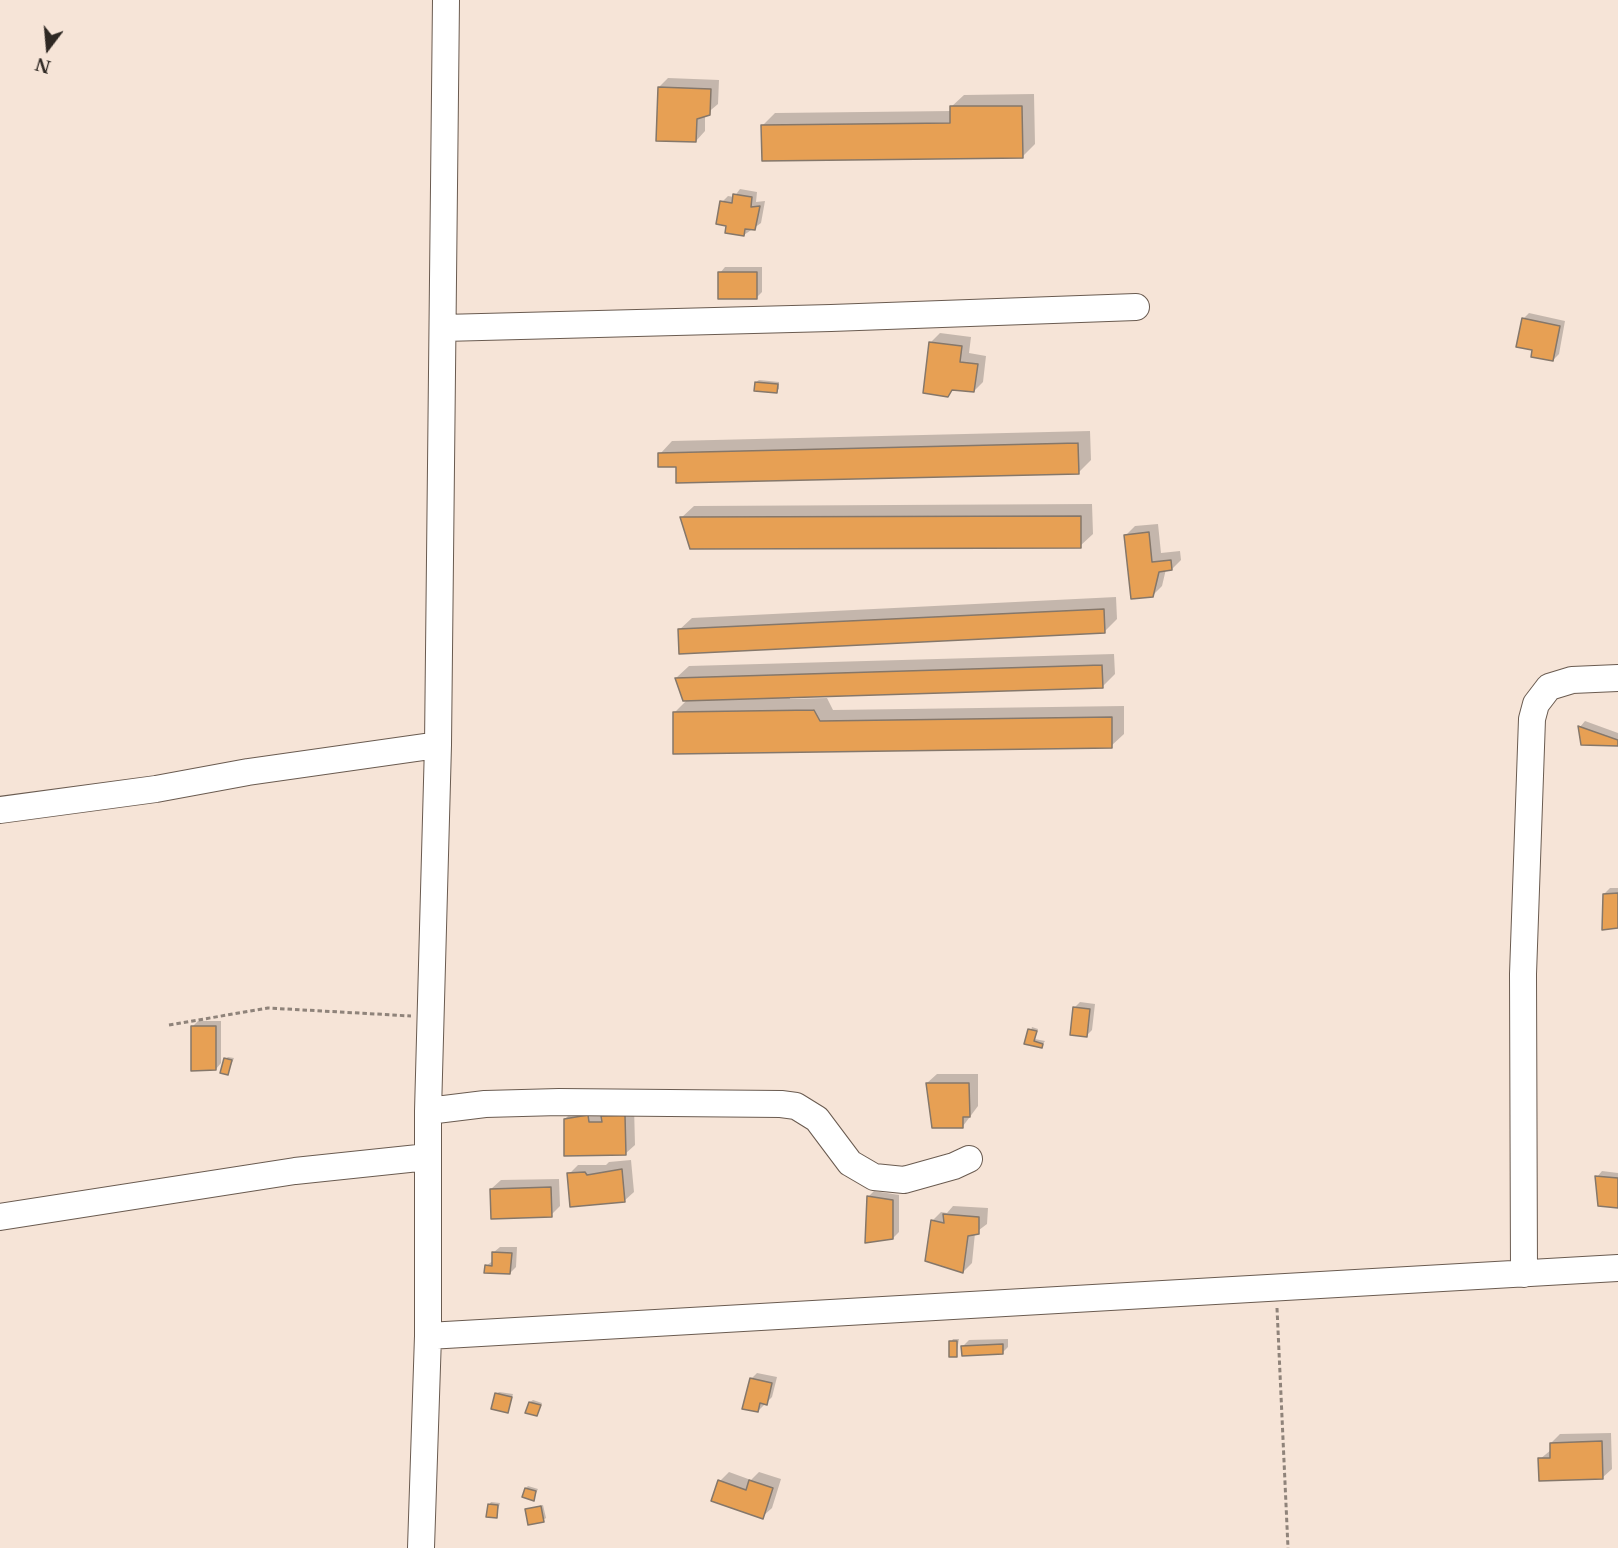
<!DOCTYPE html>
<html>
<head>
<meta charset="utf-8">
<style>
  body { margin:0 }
  #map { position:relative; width:1618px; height:1548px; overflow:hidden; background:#f6e4d7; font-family:"Libre Baskerville",serif }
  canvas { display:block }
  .north { position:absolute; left:18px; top:18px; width:60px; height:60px; -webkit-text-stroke:4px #f6e4d7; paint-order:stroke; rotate:196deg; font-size:16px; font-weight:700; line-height:24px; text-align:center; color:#2e2823 }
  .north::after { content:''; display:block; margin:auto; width:21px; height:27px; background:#2e2823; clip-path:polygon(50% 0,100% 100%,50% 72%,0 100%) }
</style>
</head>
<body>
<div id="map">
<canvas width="1618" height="1548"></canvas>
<div class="north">N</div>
</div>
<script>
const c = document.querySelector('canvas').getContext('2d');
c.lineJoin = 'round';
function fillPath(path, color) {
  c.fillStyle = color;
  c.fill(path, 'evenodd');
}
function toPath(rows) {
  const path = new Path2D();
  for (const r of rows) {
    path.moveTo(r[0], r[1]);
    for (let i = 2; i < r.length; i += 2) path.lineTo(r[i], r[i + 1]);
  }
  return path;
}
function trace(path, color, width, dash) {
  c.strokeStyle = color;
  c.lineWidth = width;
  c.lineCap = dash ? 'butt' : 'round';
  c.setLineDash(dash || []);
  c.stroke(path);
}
fillPath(toPath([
  [668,78,719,80,718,104,705,115,705,131,696,141,659,87],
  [1034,94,1035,144,1022,157,762,126,775,113,952,111,951,107,964,95],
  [740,189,757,192,756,202,765,201,761,223,744,235,728,225,722,202,728,196,734,197],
  [725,267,762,267,762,292,756,298,720,273],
  [1529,313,1565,321,1559,354,1553,360,1534,349,1523,319],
  [940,333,971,337,969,353,986,356,983,382,974,391,954,388,948,395,931,342],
  [759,380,779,382,779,389,776,391,756,382],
  [1090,431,1091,460,1079,472,677,465,660,454,672,441],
  [1092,504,1093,534,1080,546,681,518,694,506],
  [1158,524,1161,553,1180,551,1181,560,1172,569,1166,569,1162,586,1153,595,1126,535,1135,526],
  [1116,597,1117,619,1104,632,679,630,692,618],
  [1114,654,1115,674,1102,687,790,696,790,699,827,698,833,710,1124,706,1124,734,1111,746,674,713,688,699,676,678,689,666],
  [1585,721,1618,733,1618,744,1580,727],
  [1610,888,1618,888,1618,927,1604,894],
  [1080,1002,1095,1004,1092,1030,1086,1036,1074,1008],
  [198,1021,221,1021,221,1063,216,1069,192,1027],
  [1032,1027,1038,1029,1035,1039,1045,1041,1041,1047,1026,1043],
  [228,1057,234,1058,228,1073,225,1059],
  [937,1074,978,1074,978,1106,963,1126,927,1083],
  [634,1106,635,1145,625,1154,565,1119,574,1110],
  [631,1160,634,1192,624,1201,569,1174,578,1165,606,1165,609,1162],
  [1602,1171,1618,1173,1618,1206,1597,1177],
  [559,1179,560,1206,551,1215,491,1189,501,1180],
  [874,1191,899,1195,899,1232,893,1238,869,1196],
  [953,1206,988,1208,987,1224,975,1233,972,1263,963,1272,932,1221,941,1212,947,1213],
  [500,1247,517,1247,516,1267,510,1273,486,1266,494,1260,494,1252],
  [953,1339,959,1339,956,1356,951,1342],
  [1008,1339,1008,1347,1002,1353,963,1346,969,1340],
  [757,1373,777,1377,772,1397,758,1411,751,1379],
  [499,1392,513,1394,508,1411,496,1394],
  [533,1400,542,1403,537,1415,530,1402],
  [1611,1433,1612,1469,1602,1478,1540,1459,1551,1450,1551,1443,1560,1434],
  [729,1472,751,1480,759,1472,781,1479,772,1508,762,1517,720,1481],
  [528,1486,538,1489,533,1499,526,1488],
  [491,1502,500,1503,496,1517,489,1505],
  [543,1505,546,1518,543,1520,527,1509]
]), '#0003');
const building = toPath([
  [658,87,711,89,710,115,697,119,696,142,656,141,658,87],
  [950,106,1022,106,1023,158,762,161,761,125,950,123,950,106],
  [733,194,752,197,751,207,760,206,755,230,745,229,744,236,725,233,726,226,716,224,720,201,732,203,733,194],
  [718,272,757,272,757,299,718,299,718,272],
  [1522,318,1560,326,1553,361,1531,357,1532,350,1516,347,1522,318],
  [929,342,962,346,960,362,978,364,974,392,952,390,948,397,923,393,929,342],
  [755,382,778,384,777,393,754,391,755,382],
  [1078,443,1079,474,676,483,676,467,658,467,658,453,1078,443],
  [1081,516,1081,548,690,549,680,517,1081,516],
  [1149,532,1152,562,1171,560,1172,570,1159,572,1153,597,1131,599,1124,535,1149,532],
  [1104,609,1105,633,679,654,678,629,1104,609],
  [1102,665,1103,688,683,701,675,678,1102,665],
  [814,710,820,721,1112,717,1112,748,673,754,673,712,814,710],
  [1578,726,1618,740,1618,746,1581,745,1578,726],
  [1618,893,1618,928,1602,930,1603,894,1618,893],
  [1073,1007,1090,1009,1087,1037,1070,1035,1073,1007],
  [191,1026,216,1026,216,1070,191,1071,191,1026],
  [1028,1029,1037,1031,1034,1041,1043,1044,1042,1048,1024,1044,1028,1029],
  [224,1058,232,1060,228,1075,220,1073,224,1058],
  [926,1083,969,1083,970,1117,963,1117,963,1128,932,1128,926,1083],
  [588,1115,589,1122,602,1122,601,1116,625,1115,626,1155,564,1156,564,1119,588,1115],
  [622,1169,625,1202,570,1207,567,1173,585,1172,587,1175,622,1169],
  [1595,1176,1618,1178,1618,1208,1598,1206,1595,1176],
  [551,1187,552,1217,491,1219,490,1189,551,1187],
  [867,1196,893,1200,893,1239,865,1243,867,1196],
  [943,1214,979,1217,979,1234,968,1236,963,1273,925,1261,931,1220,944,1223,943,1214],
  [492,1252,512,1253,510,1274,484,1273,485,1265,492,1266,492,1252],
  [949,1341,957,1341,957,1357,949,1357,949,1341],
  [1003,1344,1003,1354,962,1356,961,1346,1003,1344],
  [750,1378,772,1383,767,1405,760,1403,758,1412,742,1409,750,1378],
  [495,1393,512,1397,508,1413,491,1409,495,1393],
  [529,1402,541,1405,537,1416,525,1413,529,1402],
  [1602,1441,1603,1479,1539,1481,1538,1458,1550,1458,1550,1443,1602,1441],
  [718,1480,746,1490,749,1480,773,1488,763,1519,711,1501,718,1480],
  [525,1488,536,1491,534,1501,522,1497,525,1488],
  [488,1504,498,1505,497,1518,486,1517,488,1504],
  [541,1506,544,1522,528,1525,525,1509,541,1506]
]);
fillPath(building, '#e7a054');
trace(building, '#85776a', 1.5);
const minor = toPath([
  [443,328,831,318,1136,307],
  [0,810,156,789,248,772,438,745],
  [428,1111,485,1104,559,1102,781,1104,796,1106,817,1119,850,1163,874,1177,904,1180,954,1166,969,1159],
  [0,1217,295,1171,428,1157],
  [1524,1274,1523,974,1532,719,1536,704,1549,687,1572,680,1618,678],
  [428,1336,1618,1268],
  [421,1548,428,1336,428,1111,438,745,446,0]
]);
trace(minor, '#6a5b50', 28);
trace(toPath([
  [169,1025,268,1008,411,1016],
  [1277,1308,1288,1548]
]), '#8f837a', 3, [4.5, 3]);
trace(minor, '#fff', 26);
</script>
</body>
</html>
